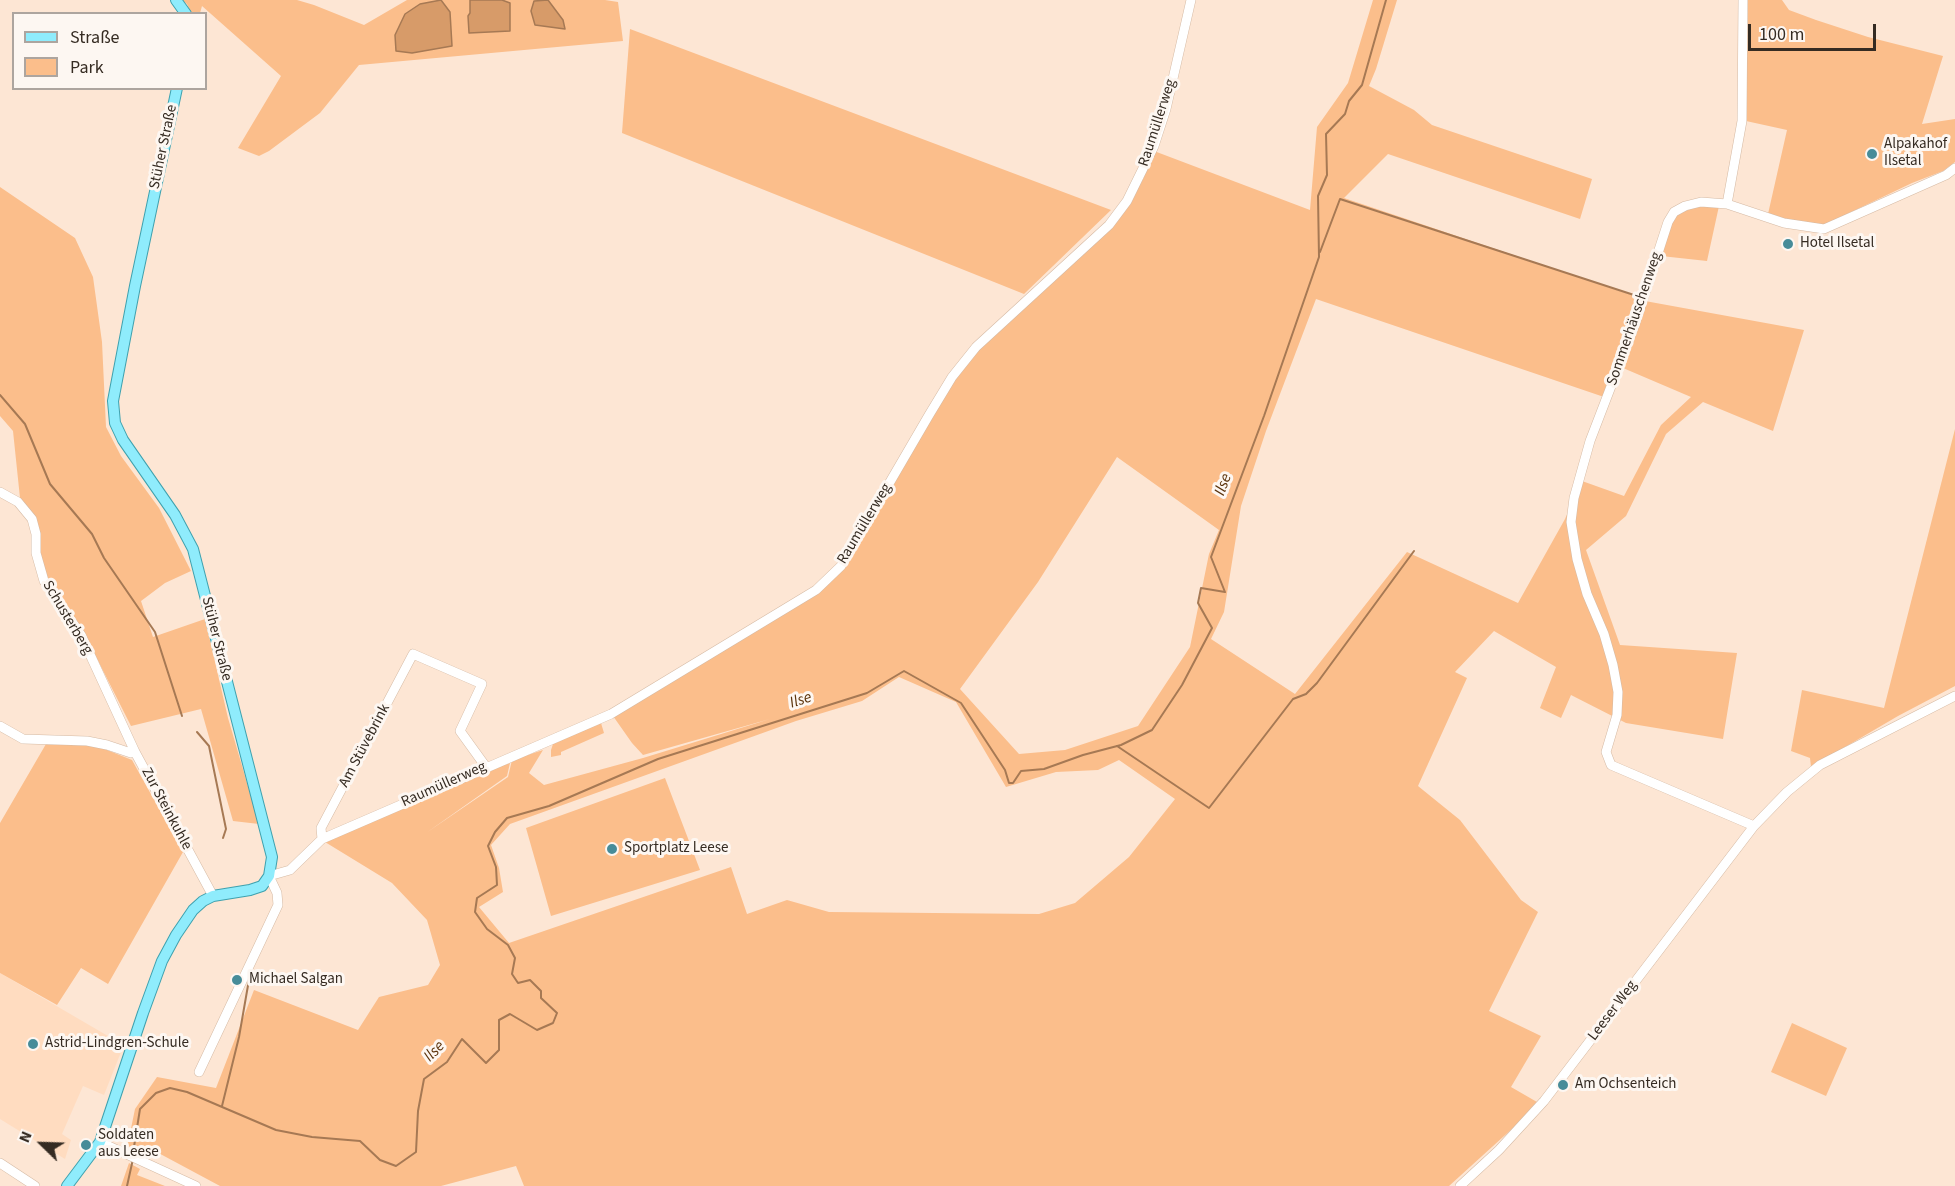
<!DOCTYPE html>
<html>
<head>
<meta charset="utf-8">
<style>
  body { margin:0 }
  #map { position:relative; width:1955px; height:1186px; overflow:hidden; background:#fde6d4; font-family:"Source Sans 3",sans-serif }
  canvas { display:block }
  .legend { position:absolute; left:12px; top:12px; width:195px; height:78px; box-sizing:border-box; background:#fdf7f2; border:2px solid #ada59f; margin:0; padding:8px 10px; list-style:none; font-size:18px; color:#352b22 }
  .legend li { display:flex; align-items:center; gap:12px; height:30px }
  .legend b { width:30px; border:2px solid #ada59f }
  .north { position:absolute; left:12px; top:1114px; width:60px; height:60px; -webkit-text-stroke:4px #fdf7f2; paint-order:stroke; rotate:293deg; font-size:16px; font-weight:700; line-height:24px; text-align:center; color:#352b22 }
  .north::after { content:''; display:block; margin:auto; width:21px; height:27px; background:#352b22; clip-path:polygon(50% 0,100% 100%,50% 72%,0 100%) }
  .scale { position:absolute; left:1748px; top:24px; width:128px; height:27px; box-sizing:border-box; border:3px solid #352b22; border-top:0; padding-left:8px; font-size:18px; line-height:21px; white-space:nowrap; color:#352b22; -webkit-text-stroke:4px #fdf7f2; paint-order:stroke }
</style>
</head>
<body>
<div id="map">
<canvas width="1955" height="1186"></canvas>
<ul class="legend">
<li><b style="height:8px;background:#8fecfc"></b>Straße</li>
<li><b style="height:16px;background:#fbbe8b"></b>Park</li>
</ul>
<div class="north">N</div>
<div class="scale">100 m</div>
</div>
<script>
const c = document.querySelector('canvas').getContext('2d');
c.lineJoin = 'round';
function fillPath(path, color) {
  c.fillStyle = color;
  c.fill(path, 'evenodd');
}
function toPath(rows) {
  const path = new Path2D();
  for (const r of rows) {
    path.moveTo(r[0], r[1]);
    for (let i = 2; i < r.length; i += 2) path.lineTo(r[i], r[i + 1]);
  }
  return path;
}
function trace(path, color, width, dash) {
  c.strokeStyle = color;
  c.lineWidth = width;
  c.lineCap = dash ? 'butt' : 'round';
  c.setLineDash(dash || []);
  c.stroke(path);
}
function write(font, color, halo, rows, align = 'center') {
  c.font = font + ' "Source Sans 3",sans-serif';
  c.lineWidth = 6;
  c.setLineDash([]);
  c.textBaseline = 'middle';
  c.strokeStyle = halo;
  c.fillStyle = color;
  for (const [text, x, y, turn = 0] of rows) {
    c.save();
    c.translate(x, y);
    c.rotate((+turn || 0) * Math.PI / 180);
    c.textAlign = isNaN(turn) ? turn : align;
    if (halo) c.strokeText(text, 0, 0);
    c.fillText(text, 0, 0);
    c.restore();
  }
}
fillPath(toPath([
  [0,973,120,1043,121,1052,104,1095,83,1086,62,1134,71,1140,65,1159,0,1119]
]), '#ffdcc0');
fillPath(toPath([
  [182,0,297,0,314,5,364,25,407,0,605,0,618,2,623,41,359,65,320,113,269,151,259,156,238,148,281,76,202,6,200,13,191,13,187,4],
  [1373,0,1397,0,1376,69,1369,86,1414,110,1432,125,1592,179,1580,219,1388,154,1344,198,1641,298,1604,397,1316,299,1266,431,1241,506,1224,612,1211,639,1295,694,1407,552,1518,603,1565,519,1582,481,1624,496,1661,425,1691,397,1623,368,1645,301,1804,330,1773,431,1703,402,1666,434,1626,516,1586,550,1620,645,1737,653,1723,739,1626,723,1571,695,1561,718,1540,708,1556,667,1494,631,1455,672,1467,678,1418,786,1460,820,1521,900,1538,912,1489,1011,1541,1036,1511,1087,1537,1102,1514,1127,1449,1186,524,1186,516,1166,441,1186,220,1186,151,1149,131,1151,128,1143,135,1109,157,1077,216,1088,254,990,358,1030,379,997,428,985,440,965,427,920,392,883,325,842,491,769,510,763,507,776,426,833,508,777,512,760,543,750,529,773,544,785,643,758,770,719,643,755,632,743,613,716,794,608,818,593,844,568,955,379,971,357,1130,202,1143,179,1154,151,1310,210,1317,127,1348,83],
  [1117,457,1219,530,1209,554,1190,647,1138,726,1065,750,1019,754,960,689,1038,582],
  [899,677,956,702,1006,787,1056,772,1098,770,1119,760,1175,799,1129,857,1075,903,1039,914,829,912,787,900,747,914,731,867,509,943,479,907,503,892,499,868,491,845,510,824,796,721,862,701],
  [1748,0,1782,0,1789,10,1816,20,1868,37,1943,56,1922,124,1955,119,1955,162,1943,171,1912,183,1824,225,1803,224,1768,214,1787,130,1746,121],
  [630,29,1111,210,1024,294,622,133],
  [0,187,75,238,93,277,102,342,106,427,121,456,159,508,191,571,165,583,141,601,153,637,205,619,228,718,259,824,233,821,201,709,131,726,84,633,50,583,42,569,35,516,20,498,13,431,0,416],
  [1700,205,1719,206,1707,261,1661,256,1671,222,1678,214],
  [1955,429,1955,686,1898,716,1811,767,1810,758,1791,751,1802,690,1884,708],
  [601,723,604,733,561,752,561,755,551,757,551,750,553,744],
  [46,744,97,746,132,760,183,852,108,984,81,968,57,1005,0,973,0,823],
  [665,778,700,870,551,916,526,828],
  [1792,1023,1847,1048,1826,1096,1771,1072],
  [129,1163,140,1169,137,1175,165,1186,121,1186]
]), '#fbbe8b');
const water = toPath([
  [441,0,450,12,452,46,412,53,396,51,395,35,405,14,420,4,441,0],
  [470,0,502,0,510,3,510,31,469,33,468,16,470,13,470,0],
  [548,0,563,20,565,29,535,25,531,11,534,1,548,0]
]);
fillPath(water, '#d79b69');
trace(water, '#a67954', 1.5);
trace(toPath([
  [1320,252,1340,199,1634,295],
  [0,395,25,424,50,484,92,534,104,558,155,632,182,716],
  [197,732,209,746,226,829,223,838],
  [1117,746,1209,808,1293,699,1306,694,1317,683,1414,551],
  [222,1106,239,1037,250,974],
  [133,1153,140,1109,156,1093,170,1088,187,1092,276,1130,312,1137,360,1141,380,1160,396,1166,416,1152,418,1111,424,1079,447,1062,462,1039,486,1063,499,1050,499,1020,510,1014,537,1030,553,1023,557,1013,541,998,541,991,530,980,518,983,512,974,515,958,508,945,487,929,475,912,477,898,497,885,496,867,488,846,495,832,507,818,549,806,658,759,867,693,904,671,961,703,1005,770,1009,783,1013,783,1021,771,1044,769,1083,755,1121,745,1152,730,1182,685,1212,628,1198,603,1201,588,1225,592,1211,557,1264,416,1319,257,1318,196,1327,175,1326,134,1345,114,1349,101,1362,85,1386,0],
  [127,1186,133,1159]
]), '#a67954', 2);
const minor = toPath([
  [1727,204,1742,121,1743,0],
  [0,492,18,502,32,519,36,534,36,553,44,581,81,635,135,752,213,896],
  [0,726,23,739,87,741,107,745,131,753,135,752],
  [1754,826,1611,765,1606,752,1617,715,1618,692,1613,665,1604,634,1587,594,1577,559,1571,522,1574,498,1590,441,1635,324,1668,222,1674,212,1685,206,1701,202,1727,204,1784,223,1824,229,1946,175,1955,168],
  [322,839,321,828,413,654,482,684,460,731,486,767],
  [199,1072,278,905,277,893,269,876,290,870,322,839,611,714,816,590,841,566,929,415,952,377,976,347,1109,225,1127,201,1154,146,1166,109,1191,0],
  [100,1142,196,1186],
  [0,1163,35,1186],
  [1460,1186,1499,1150,1544,1101,1754,826,1787,792,1820,765,1955,696]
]);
const major = toPath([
  [176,0,186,14],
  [67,1186,100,1142,143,1013,162,961,176,935,193,910,203,901,213,896,250,890,262,886,269,876,272,857,193,549,175,515,123,440,115,423,113,401,135,286,177,88]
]);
trace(minor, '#d5baa4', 10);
trace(major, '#3fa1ae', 12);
trace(minor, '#fff', 9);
trace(major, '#8fecfc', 10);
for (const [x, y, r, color] of [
  [1872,154,6,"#478c99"],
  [1788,244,6,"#478c99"],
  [612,849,6,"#478c99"],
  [237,980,6,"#478c99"],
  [33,1044,6,"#478c99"],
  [1563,1085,6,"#478c99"],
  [86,1145,6,"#478c99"]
]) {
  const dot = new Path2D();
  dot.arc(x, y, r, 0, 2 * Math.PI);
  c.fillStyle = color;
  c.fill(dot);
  trace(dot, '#fdf7f2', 2);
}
write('15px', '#352b22', '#fdf7f2', [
  ["Raumüllerweg",1158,123,-72],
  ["Stüher Straße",164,147,-78],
  ["Sommerhäuschenweg",1635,319,-71],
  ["Raumüllerweg",865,524,-59],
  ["Schusterberg",67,618,59],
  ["Stüher Straße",216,639,76],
  ["Am Stüvebrink",365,746,-62],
  ["Raumüllerweg",444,785,-24],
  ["Zur Steinkuhle",166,809,62],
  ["Leeser Weg",1613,1011,-53]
]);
write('15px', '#352b22', '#fdf7f2', [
  ["Alpakahof",1884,145],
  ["Ilsetal",1884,162],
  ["Hotel Ilsetal",1800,244],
  ["Sportplatz Leese",624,849],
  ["Michael Salgan",249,980],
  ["Astrid-Lindgren-Schule",45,1044],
  ["Am Ochsenteich",1575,1085],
  ["Soldaten",98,1136],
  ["aus Leese",98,1153]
], 'left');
write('italic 16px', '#5b330b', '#fdf7f2', [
  ["Ilse",1224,485,-70],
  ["Ilse",801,701,-18],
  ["Ilse",435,1052,-46]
]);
</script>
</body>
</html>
